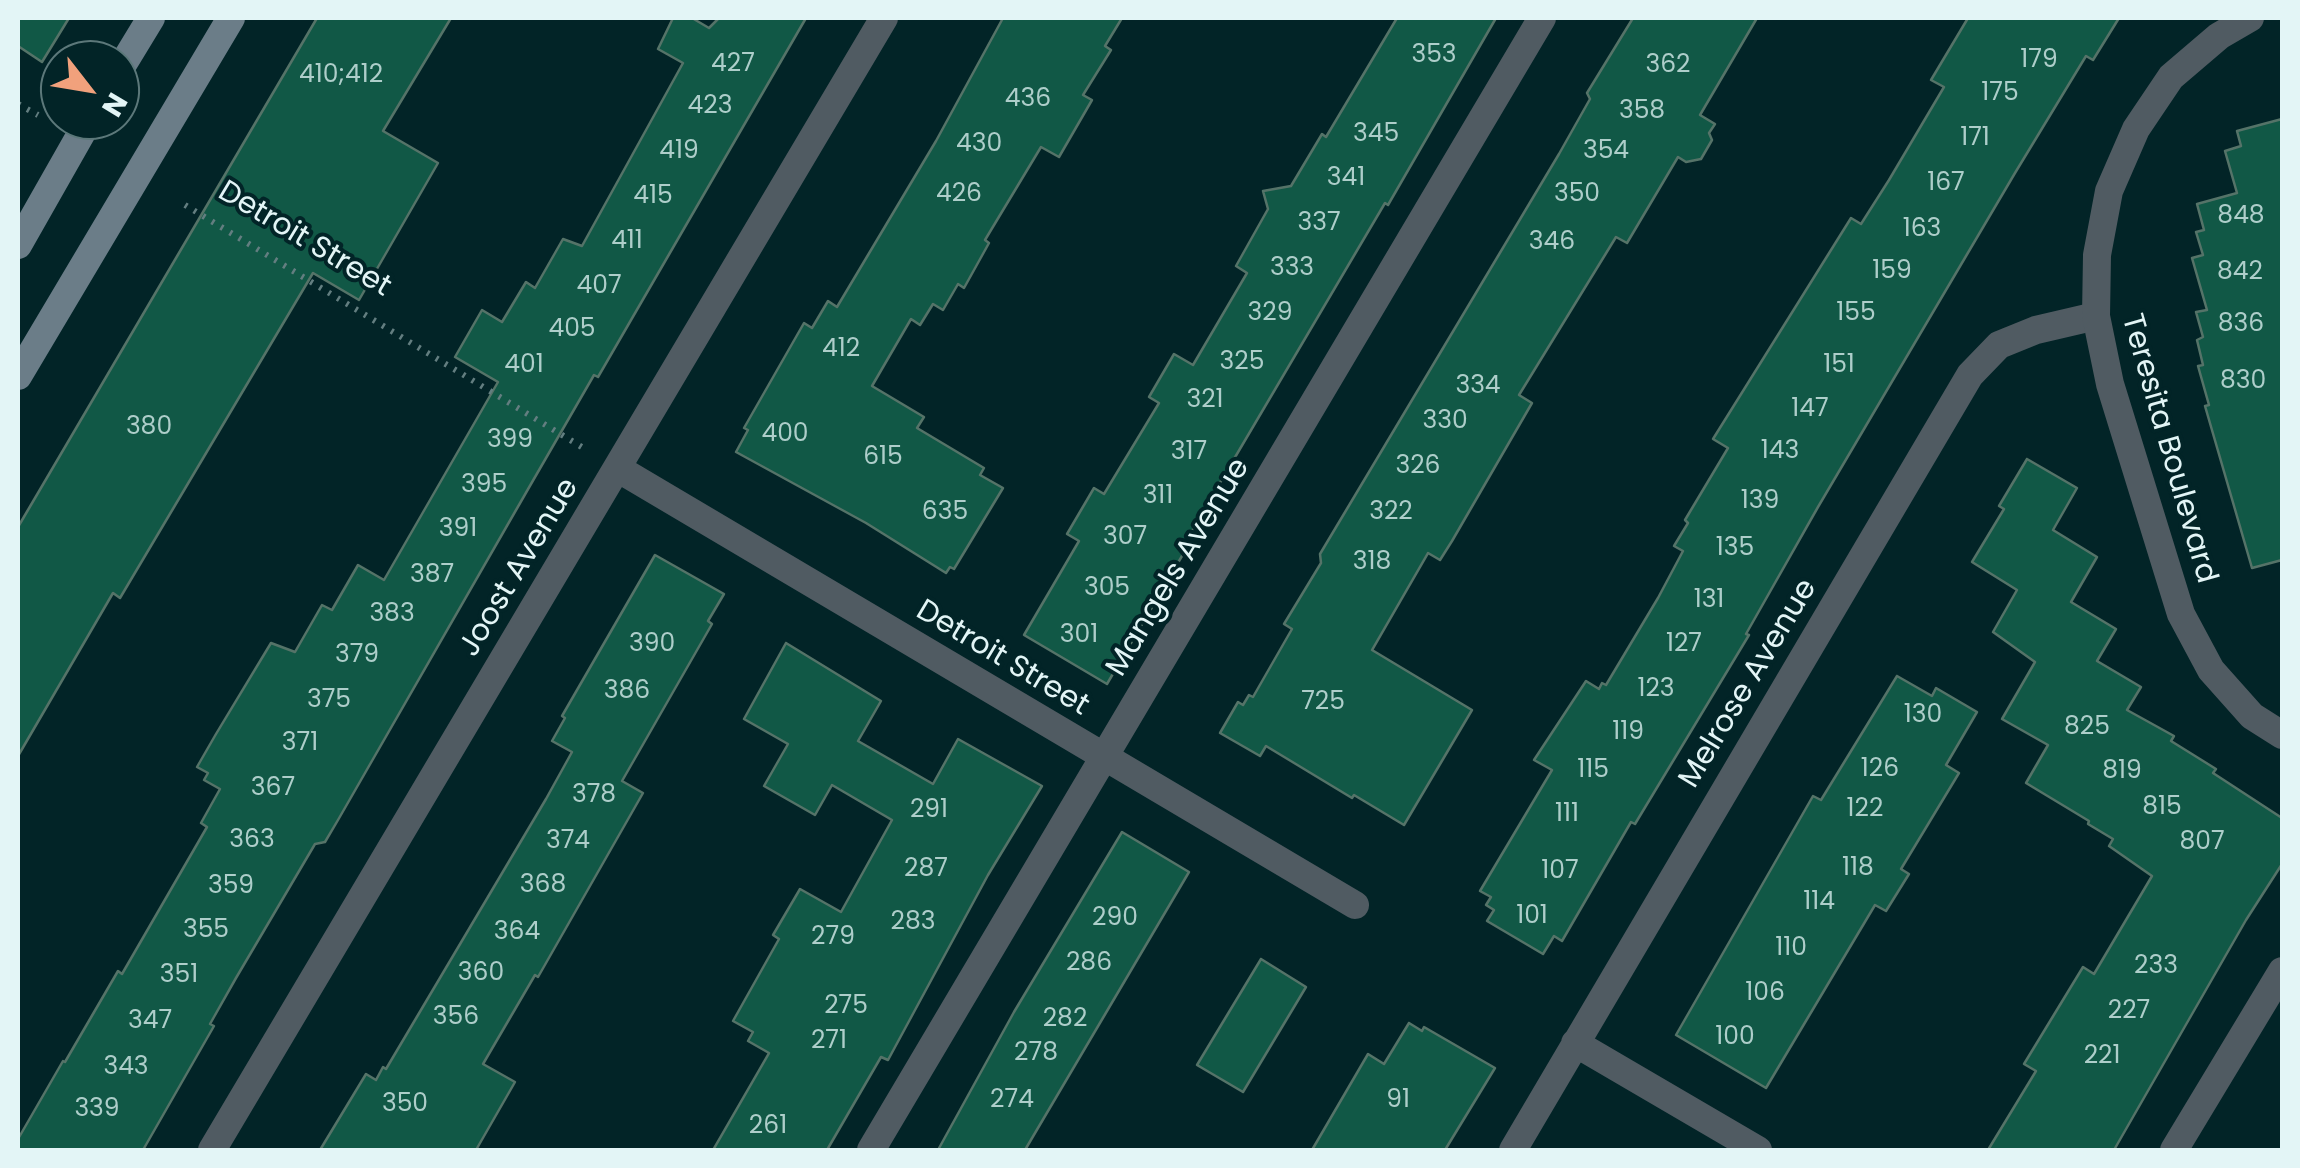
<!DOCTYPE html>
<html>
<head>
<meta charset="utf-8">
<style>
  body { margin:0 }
  #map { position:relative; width:2300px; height:1168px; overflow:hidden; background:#022427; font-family:Poppins,sans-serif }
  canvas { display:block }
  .frame { position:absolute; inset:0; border:20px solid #e3f5f6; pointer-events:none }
  .north { position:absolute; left:40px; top:40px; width:100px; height:100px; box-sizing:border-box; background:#022427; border:2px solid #5c787a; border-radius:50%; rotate:121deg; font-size:28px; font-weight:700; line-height:40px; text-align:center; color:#e3f5f6 }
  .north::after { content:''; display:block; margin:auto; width:35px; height:45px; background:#f1a17c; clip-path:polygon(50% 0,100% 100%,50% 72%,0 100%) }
</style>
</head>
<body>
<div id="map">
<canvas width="2300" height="1168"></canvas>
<div class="frame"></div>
<div class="north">N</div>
</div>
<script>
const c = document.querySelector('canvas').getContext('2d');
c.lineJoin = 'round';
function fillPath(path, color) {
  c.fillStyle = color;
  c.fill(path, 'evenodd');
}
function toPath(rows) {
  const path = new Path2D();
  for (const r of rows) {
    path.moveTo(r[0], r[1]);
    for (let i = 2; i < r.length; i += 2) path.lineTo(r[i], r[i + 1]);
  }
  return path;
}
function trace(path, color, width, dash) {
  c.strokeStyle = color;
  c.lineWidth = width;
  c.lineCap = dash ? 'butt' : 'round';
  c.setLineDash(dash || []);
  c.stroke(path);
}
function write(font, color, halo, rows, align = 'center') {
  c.font = font + ' Poppins,sans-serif';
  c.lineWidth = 8;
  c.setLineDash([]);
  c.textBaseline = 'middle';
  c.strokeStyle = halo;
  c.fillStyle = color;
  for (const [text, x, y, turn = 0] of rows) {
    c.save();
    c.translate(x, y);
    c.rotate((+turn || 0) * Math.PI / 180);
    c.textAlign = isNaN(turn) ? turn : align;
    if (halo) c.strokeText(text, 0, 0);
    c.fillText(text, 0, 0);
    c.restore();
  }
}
const building = toPath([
  [18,18,69,18,42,62,18,46,18,18],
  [317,18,451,18,383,131,438,163,359,300,313,273,120,598,113,593,18,756,18,527,317,18],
  [673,18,692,18,709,28,719,18,806,18,598,377,594,375,531,484,338,820,325,842,315,844,236,978,210,1024,214,1026,143,1150,18,1150,18,1139,63,1061,65,1062,118,971,122,974,207,827,201,823,220,789,204,780,208,773,197,767,216,734,271,643,295,652,322,605,332,610,358,565,384,580,498,382,455,357,482,310,502,322,526,282,535,288,563,239,582,246,683,63,658,49,673,18],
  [1003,18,1122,18,1105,46,1111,50,1083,95,1092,100,1059,157,1041,147,985,240,989,243,964,288,958,284,943,310,933,304,920,325,911,319,872,386,924,417,917,428,984,468,980,475,1003,488,954,569,950,567,946,573,866,523,736,452,748,430,744,428,804,323,812,328,828,301,837,307,936,141,1003,18],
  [1397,18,1496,18,1388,205,1385,203,1211,498,1186,542,1189,544,1107,684,1024,635,1079,541,1067,534,1094,488,1104,494,1159,403,1149,397,1174,354,1193,365,1247,273,1236,266,1268,209,1263,191,1291,186,1322,134,1326,137,1397,18],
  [1633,18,1757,18,1700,115,1715,124,1709,133,1712,140,1701,159,1686,162,1678,157,1627,243,1616,237,1519,395,1532,403,1452,541,1440,560,1428,553,1372,650,1472,710,1404,825,1354,795,1352,798,1266,746,1260,756,1220,733,1238,702,1243,705,1249,695,1253,697,1292,629,1284,624,1321,563,1320,554,1559,154,1590,99,1587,93,1633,18],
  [1968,18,2119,18,2093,60,2086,56,2015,173,1818,507,1746,634,1749,635,1635,824,1631,822,1562,941,1554,936,1543,954,1487,921,1494,910,1486,905,1491,897,1480,891,1552,770,1534,760,1586,681,1599,689,1602,683,1606,685,1658,598,1683,551,1674,546,1688,523,1685,520,1728,448,1713,439,1851,218,1861,224,1889,180,1944,87,1931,80,1968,18],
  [2282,119,2282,560,2252,568,2205,406,2209,405,2198,366,2203,365,2197,340,2203,337,2196,312,2207,310,2192,258,2203,255,2196,232,2204,230,2197,204,2237,193,2225,151,2241,146,2237,131,2282,119],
  [2027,459,2077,488,2053,530,2097,557,2071,602,2116,629,2097,661,2141,687,2127,710,2174,736,2171,741,2216,769,2213,773,2282,818,2282,864,2246,920,2114,1150,1988,1150,2036,1071,2024,1064,2083,967,2094,974,2152,876,2109,846,2113,839,2088,824,2089,821,2026,783,2048,745,2002,719,2035,662,1993,632,2017,590,1972,562,2004,509,1999,506,2027,459],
  [655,555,724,594,708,621,712,624,622,781,643,793,538,977,535,975,483,1064,515,1082,476,1150,320,1150,366,1074,376,1080,383,1067,386,1069,546,799,572,752,552,741,565,718,562,716,655,555],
  [786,643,881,701,858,741,933,784,958,739,1042,786,988,875,888,1060,881,1057,827,1150,713,1150,769,1053,748,1041,753,1032,733,1021,779,939,773,935,800,889,841,912,892,820,832,785,815,815,764,786,788,744,744,719,786,643],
  [1897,676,1932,696,1936,688,1977,712,1946,765,1959,773,1901,869,1909,874,1886,911,1875,905,1766,1088,1676,1035,1813,796,1821,800,1897,676],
  [1122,832,1189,872,1025,1150,938,1150,1014,1012,1122,832],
  [1261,959,1306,987,1243,1092,1197,1065,1261,959],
  [1409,1023,1422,1031,1424,1027,1495,1068,1445,1150,1312,1150,1368,1054,1384,1064,1409,1023]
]);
fillPath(building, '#115846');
trace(building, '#557368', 2.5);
trace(toPath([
  [18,104,38,115],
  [185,205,585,449]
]), '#637e80', 6, [2.5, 8]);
trace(toPath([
  [617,468,1355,905],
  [1575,1043,1758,1150],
  [212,1150,884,18],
  [871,1150,1542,18],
  [1513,1150,1970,375,1999,345,2036,330,2096,316],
  [2174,1150,2282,971]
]), '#505b62', 28);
trace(toPath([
  [2250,18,2219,36,2171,77,2136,129,2109,191,2097,255,2096,316,2110,384,2181,614,2211,670,2252,716,2282,735]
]), '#505b62', 28);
trace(toPath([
  [120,69,151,18],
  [18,245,89,120],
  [18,376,231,18]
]), '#6b7d88', 28);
write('25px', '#aececa', null, [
  ["353",1434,56],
  ["179",2039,61],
  ["427",733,65],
  ["362",1668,66],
  ["410;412",341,76],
  ["175",2000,94],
  ["436",1028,100],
  ["423",710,107],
  ["358",1642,112],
  ["345",1376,135],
  ["171",1975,139],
  ["430",979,145],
  ["419",679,152],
  ["354",1606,152],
  ["341",1346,179],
  ["167",1946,184],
  ["426",959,195],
  ["350",1577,195],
  ["415",653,197],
  ["848",2241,217],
  ["337",1319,224],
  ["163",1922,230],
  ["411",627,242],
  ["346",1552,243],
  ["333",1292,269],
  ["159",1892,272],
  ["842",2240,273],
  ["407",599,287],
  ["329",1270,314],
  ["155",1856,314],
  ["836",2241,325],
  ["405",572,330],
  ["412",841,350],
  ["325",1242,363],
  ["401",524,366],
  ["151",1839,366],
  ["830",2243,382],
  ["334",1478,387],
  ["321",1205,401],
  ["147",1810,410],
  ["330",1445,422],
  ["380",149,428],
  ["400",785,435],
  ["399",510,441],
  ["143",1780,452],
  ["317",1189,453],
  ["615",883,458],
  ["326",1418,467],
  ["395",484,486],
  ["311",1158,497],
  ["139",1760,502],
  ["635",945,513],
  ["322",1391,513],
  ["391",458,530],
  ["307",1125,538],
  ["135",1735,549],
  ["318",1372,563],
  ["387",432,576],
  ["305",1107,589],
  ["131",1709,601],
  ["383",392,615],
  ["301",1079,636],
  ["390",652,645],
  ["127",1684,645],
  ["379",357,656],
  ["123",1656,690],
  ["386",627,692],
  ["375",329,701],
  ["725",1323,703],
  ["130",1923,716],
  ["825",2087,728],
  ["119",1628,733],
  ["371",300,744],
  ["126",1880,770],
  ["115",1593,771],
  ["819",2122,772],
  ["367",273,789],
  ["378",594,796],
  ["815",2162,808],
  ["122",1865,810],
  ["291",929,811],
  ["111",1567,815],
  ["363",252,841],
  ["374",568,842],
  ["807",2202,843],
  ["118",1858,869],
  ["287",926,870],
  ["107",1560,872],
  ["368",543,886],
  ["359",231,887],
  ["114",1819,903],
  ["101",1532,917],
  ["290",1115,919],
  ["283",913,923],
  ["355",206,931],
  ["364",517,933],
  ["279",833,938],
  ["110",1791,949],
  ["286",1089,964],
  ["233",2156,967],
  ["360",481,974],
  ["351",179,976],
  ["106",1765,994],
  ["275",846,1007],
  ["227",2129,1012],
  ["356",456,1018],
  ["282",1065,1020],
  ["347",150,1022],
  ["100",1735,1038],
  ["271",829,1042],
  ["278",1036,1054],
  ["221",2102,1057],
  ["343",126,1068],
  ["274",1012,1101],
  ["91",1398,1101],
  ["350",405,1105],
  ["339",97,1110],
  ["261",768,1127]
]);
write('30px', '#e3f5f6', '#022427', [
  ["Detroit Street",304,240,31],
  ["Teresita Boulevard",2168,449,74],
  ["Joost Avenue",520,568,-59],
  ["Mangels Avenue",1179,568,-59],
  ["Detroit Street",1002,659,31],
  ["Melrose Avenue",1749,684,-59]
]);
</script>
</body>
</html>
